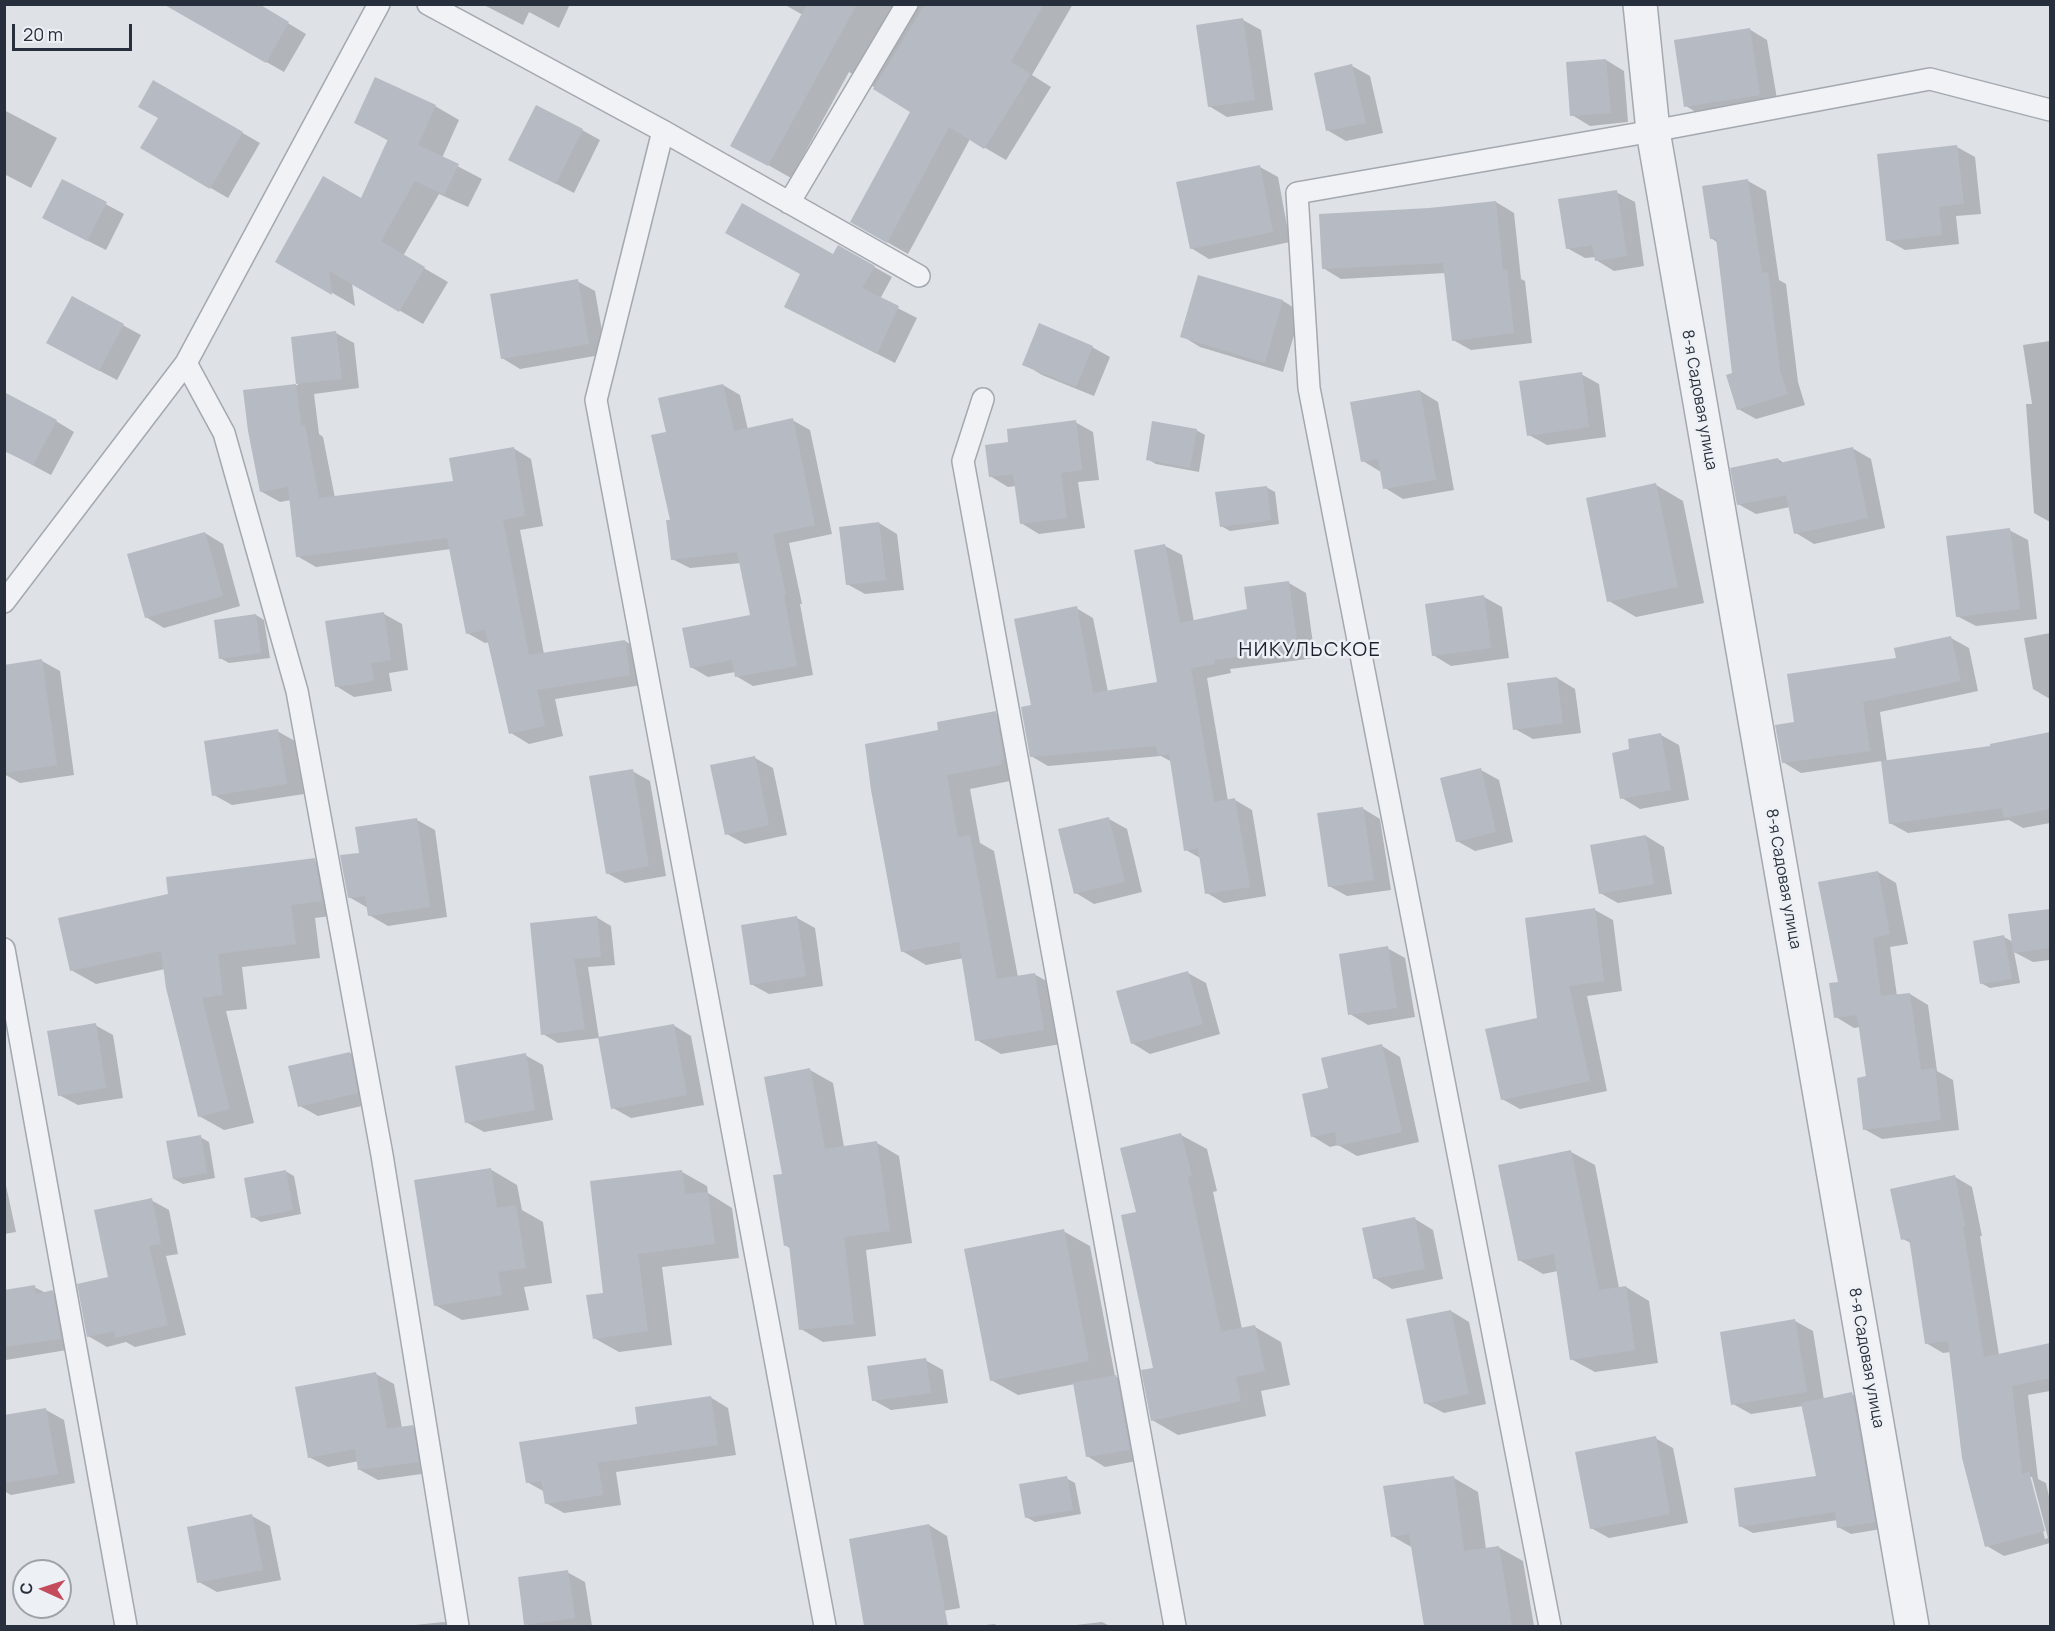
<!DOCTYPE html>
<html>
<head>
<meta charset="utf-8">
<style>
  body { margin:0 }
  #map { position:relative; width:2055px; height:1631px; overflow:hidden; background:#dee1e6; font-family:Manrope,sans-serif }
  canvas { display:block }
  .frame { position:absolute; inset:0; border:6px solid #282f3c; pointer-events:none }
  .north { position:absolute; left:12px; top:1559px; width:60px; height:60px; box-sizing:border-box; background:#edf0f4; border:2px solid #9ea3aa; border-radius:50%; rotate:273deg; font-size:16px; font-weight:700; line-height:24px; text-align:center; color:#282f3c }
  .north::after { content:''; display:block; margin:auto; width:21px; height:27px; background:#c34b5b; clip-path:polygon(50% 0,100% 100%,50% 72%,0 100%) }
  .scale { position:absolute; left:12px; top:24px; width:120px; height:27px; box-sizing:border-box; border:3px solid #282f3c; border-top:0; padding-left:8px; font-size:18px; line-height:21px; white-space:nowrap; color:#282f3c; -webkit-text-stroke:4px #edf0f4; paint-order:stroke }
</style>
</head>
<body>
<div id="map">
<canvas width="2055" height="1631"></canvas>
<div class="frame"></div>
<div class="north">С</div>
<div class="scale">20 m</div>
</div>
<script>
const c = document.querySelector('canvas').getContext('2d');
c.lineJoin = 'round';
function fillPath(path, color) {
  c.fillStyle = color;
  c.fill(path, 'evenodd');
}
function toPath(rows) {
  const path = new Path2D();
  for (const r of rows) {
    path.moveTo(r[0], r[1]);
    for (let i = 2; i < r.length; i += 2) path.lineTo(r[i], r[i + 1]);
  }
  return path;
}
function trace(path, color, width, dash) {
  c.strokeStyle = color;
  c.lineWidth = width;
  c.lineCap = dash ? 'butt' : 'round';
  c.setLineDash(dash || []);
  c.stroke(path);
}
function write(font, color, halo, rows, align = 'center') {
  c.font = font + ' Manrope,sans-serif';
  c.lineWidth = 5;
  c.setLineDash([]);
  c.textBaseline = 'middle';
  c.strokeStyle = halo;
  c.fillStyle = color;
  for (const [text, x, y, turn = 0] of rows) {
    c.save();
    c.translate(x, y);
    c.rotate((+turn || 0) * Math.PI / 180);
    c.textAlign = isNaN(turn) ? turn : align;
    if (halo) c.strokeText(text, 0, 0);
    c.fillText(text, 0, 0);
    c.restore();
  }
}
fillPath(toPath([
  [256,4,306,34,284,72,177,11],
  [482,4,570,4,559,28,529,12,523,25],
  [788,4,1073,4,1032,75,1051,87,1006,160,970,139,908,254,852,222,912,111,874,87,849,72,791,178,754,157,803,15,787,6],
  [1243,20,1261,30,1273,110,1227,117,1209,106],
  [1749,29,1767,40,1778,105,1704,117,1686,106],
  [1606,60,1624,71,1628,122,1590,126,1572,115],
  [1352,66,1370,76,1383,133,1346,141,1327,130],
  [154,82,260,143,228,198,142,148,160,118],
  [435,106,459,120,442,158,482,179,468,207,439,194,403,256,448,282,423,324,352,283,355,306,277,261,362,200,389,141,356,123],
  [4,110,57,138,31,188,4,174],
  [582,130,600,140,574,193,510,160],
  [1957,147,1975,157,1981,214,1956,216,1959,244,1905,250,1887,240],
  [1260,167,1278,177,1290,242,1209,259,1191,248],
  [1748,181,1766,191,1779,280,1786,284,1798,382,1805,405,1756,419,1738,409,1718,243,1711,238],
  [76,188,124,214,106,250,74,234],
  [1616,192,1635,202,1644,266,1614,271,1596,260,1596,257,1585,258,1567,248],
  [1496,202,1514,213,1521,279,1525,281,1532,343,1471,350,1453,340,1445,273,1341,279,1323,268,1429,210],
  [839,247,892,277,880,299,917,318,895,363,786,307,802,274,834,256],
  [1199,277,1283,301,1301,312,1283,372,1200,347,1182,336],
  [577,281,595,291,606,354,520,369,502,358],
  [73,298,141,335,117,380,66,353],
  [336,333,354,343,359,388,314,394,319,434,323,437,335,498,455,482,513,448,531,459,543,526,520,530,544,654,625,641,643,652,648,684,555,699,563,736,529,744,511,733,490,642,485,643,467,633,451,549,316,567,297,556,291,500,280,502,262,492,245,392,298,385,293,338],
  [2050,341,2050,522,2034,513,2026,404,2032,404,2023,345],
  [1092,347,1110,357,1094,396,1042,375,1024,364],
  [1581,374,1599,384,1606,437,1547,445,1529,435],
  [723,385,740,395,748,430,792,420,810,430,832,534,789,543,802,604,800,604,813,675,753,686,736,676,735,672,708,677,691,667,752,616,741,563,690,568,672,559,667,433],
  [1420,391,1438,402,1454,490,1403,499,1385,488,1381,472,1363,461],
  [56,421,74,432,51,475,4,450],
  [1075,422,1093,432,1099,480,1078,482,1085,528,1039,534,1021,523,1016,486,1008,487,990,476,1010,443],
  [1196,430,1205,435,1199,472,1156,464,1147,459],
  [1852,448,1871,459,1885,528,1814,544,1796,533,1790,507,1756,514,1738,504,1778,459,1784,463],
  [1656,485,1683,501,1704,603,1636,617,1609,601],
  [1266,487,1275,492,1279,524,1230,531,1221,526],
  [879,523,897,534,904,590,865,594,847,584],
  [2009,530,2028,540,2037,619,1976,626,1957,616],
  [205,533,223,544,240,606,164,628,146,617],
  [1165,546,1182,555,1194,622,1249,610,1289,583,1306,593,1315,658,1230,669,1231,673,1207,678,1228,801,1235,800,1252,810,1266,896,1224,903,1207,893,1202,859,1186,850,1172,762,1161,756,1048,766,1031,756,1032,706,1076,608,1093,618,1108,692,1158,683],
  [1484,597,1502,607,1509,658,1451,666,1433,655],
  [384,614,402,624,408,670,389,673,392,691,354,697,336,686],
  [256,615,264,620,270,658,229,663,220,658],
  [2050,633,2050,699,2033,689,2024,638],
  [1951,638,1969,648,1978,691,1880,712,1887,762,1992,748,1992,745,2050,733,2050,823,2023,828,2009,820,1908,833,1890,823,1882,761,1801,773,1783,762,1796,724,1898,660],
  [42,661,60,671,74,775,20,783,4,774,4,666],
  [1557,678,1575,689,1581,733,1533,739,1515,729],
  [995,713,1020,727,1025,778,970,789,980,843,994,851,1018,977,1034,974,1059,988,1067,1043,1001,1054,977,1040,964,958,926,965,902,951,940,731],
  [277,731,295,741,304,794,232,805,214,795],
  [1661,735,1679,745,1689,800,1640,809,1622,798,1631,751],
  [755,758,773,768,787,835,745,844,727,834],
  [1481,770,1499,780,1513,842,1475,851,1457,841],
  [632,771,650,781,666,876,625,883,607,873],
  [1362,808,1380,819,1391,890,1347,896,1329,886],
  [1109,819,1127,829,1142,892,1094,904,1076,893],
  [417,820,435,830,447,917,388,926,369,915,368,908,349,897],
  [1646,836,1664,847,1672,894,1618,903,1600,893],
  [314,860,339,874,346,914,315,918,320,958,242,967,247,1009,226,1011,254,1123,224,1130,199,1116,165,969,96,984,71,970],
  [1878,872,1896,883,1908,944,1890,947,1897,996,1910,994,1928,1005,1937,1071,1953,1080,1959,1130,1882,1139,1864,1129,1867,1078,1860,1027,1854,1028,1836,1017,1839,983],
  [1595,910,1613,920,1622,991,1587,996,1607,1091,1520,1109,1502,1099,1539,1019],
  [2050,911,2050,960,2033,962,2014,952,2020,983,1990,988,1981,983,2004,937,2013,942,2010,916],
  [596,917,611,926,615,965,588,967,599,1038,558,1043,543,1034,532,924],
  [797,918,815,928,823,986,769,994,751,984],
  [1387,948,1405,958,1415,1017,1368,1025,1350,1014],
  [1188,973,1206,983,1220,1034,1150,1054,1132,1043],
  [95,1025,113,1035,123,1098,78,1105,59,1095],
  [673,1025,691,1036,704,1105,631,1118,613,1108],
  [1382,1046,1400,1057,1419,1142,1357,1156,1338,1145,1330,1147,1312,1136,1330,1089],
  [350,1053,368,1064,375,1103,318,1116,300,1106],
  [525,1055,543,1065,553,1120,484,1132,466,1122],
  [810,1070,833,1083,844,1147,877,1143,899,1156,912,1243,866,1250,876,1336,823,1342,801,1329,791,1249,785,1245,783,1175],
  [1181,1135,1207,1149,1217,1191,1213,1192,1242,1329,1255,1327,1281,1342,1290,1385,1261,1391,1266,1416,1178,1435,1152,1420,1155,1369,1137,1213],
  [200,1137,209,1142,215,1178,183,1184,174,1179],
  [1571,1152,1595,1165,1619,1288,1626,1287,1649,1301,1658,1363,1595,1372,1571,1359,1558,1271,1543,1274,1519,1260],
  [490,1169,517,1185,522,1210,543,1222,552,1283,524,1287,529,1310,462,1320,435,1305],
  [285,1171,294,1176,301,1214,261,1222,253,1217],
  [682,1172,707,1186,708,1193,732,1208,739,1258,662,1267,672,1345,619,1352,594,1338,605,1294],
  [4,1176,16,1232,4,1234],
  [1955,1177,1972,1187,1982,1236,1980,1236,1999,1355,2050,1344,2050,1391,2028,1395,2038,1479,2046,1483,2050,1501,2050,1543,2004,1556,1987,1546,1951,1352,1943,1353,1926,1343,1911,1243,1903,1239],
  [2029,1477,2032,1477,2048,1538,2045,1539],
  [151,1200,169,1210,178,1254,166,1256,186,1335,135,1347,126,1342,107,1347,88,1336,110,1278],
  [1415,1219,1433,1230,1443,1279,1392,1289,1374,1278],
  [1063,1231,1090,1246,1115,1376,1134,1387,1147,1459,1105,1467,1087,1456,1075,1384,1018,1395,991,1380],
  [34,1287,46,1293,52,1292,70,1302,79,1348,6,1360,4,1358,4,1291],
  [1451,1311,1469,1322,1486,1404,1444,1413,1425,1403],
  [1795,1321,1813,1331,1824,1400,1852,1394,1865,1401,1887,1528,1851,1534,1838,1527,1838,1520,1753,1533,1740,1526,1818,1477,1803,1406,1751,1414,1733,1404],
  [925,1360,943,1370,948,1403,891,1410,873,1400],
  [376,1374,394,1384,402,1428,412,1426,430,1437,436,1472,378,1480,360,1470,359,1461,328,1467,309,1457],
  [710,1397,728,1408,736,1455,616,1472,621,1505,564,1513,546,1503,545,1492,527,1482,639,1425],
  [46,1410,64,1420,75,1483,11,1495,4,1491,4,1417],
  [1655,1438,1673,1448,1688,1523,1609,1538,1591,1528],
  [1066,1478,1075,1483,1081,1514,1035,1522,1026,1517],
  [1454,1478,1478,1492,1486,1549,1498,1547,1523,1561,1534,1626,1425,1626,1413,1548,1392,1536],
  [252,1516,270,1526,281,1580,217,1592,199,1582],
  [929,1525,947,1536,960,1608,881,1622],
  [567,1572,585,1582,592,1626,530,1626,526,1624],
  [444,1622,452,1626,415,1626,415,1625],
  [1102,1622,1110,1626,1067,1626],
  [994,1624,999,1626,978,1626]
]), '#0003');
fillPath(toPath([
  [163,4,259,4,289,22,266,63],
  [807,4,857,4,768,166,730,146],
  [925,4,1044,4,1011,62,1031,74,984,149,949,127,887,243,850,222,910,112,873,89],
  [1243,18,1255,100,1208,107,1196,25],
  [1750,28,1760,95,1684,107,1674,40],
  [1606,59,1611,113,1570,116,1566,62],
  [1352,64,1366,123,1326,131,1314,73],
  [375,77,436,105,418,145,459,164,444,195,415,181,381,241,425,267,399,312,329,271,332,295,275,262,323,176,361,198,388,139,354,123],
  [153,80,243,132,210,189,140,148,158,118,138,107],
  [536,105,583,129,556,184,508,160],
  [1957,145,1964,204,1939,207,1942,235,1886,241,1877,154],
  [1260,165,1273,232,1190,249,1176,182],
  [62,179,107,202,87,241,42,218],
  [1748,179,1762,273,1768,272,1780,370,1788,394,1737,410,1726,375,1732,373,1716,238,1710,239,1702,186],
  [1617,190,1627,256,1595,261,1592,245,1566,249,1558,199],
  [1496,201,1503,270,1507,269,1514,333,1452,341,1443,263,1322,269,1319,214,1429,208],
  [742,203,833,254,838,245,875,266,862,288,899,306,877,354,784,307,800,274,725,233],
  [1198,275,1283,300,1265,363,1180,337],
  [578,279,589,344,501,359,490,294],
  [72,296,124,324,99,371,46,343],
  [1039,323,1093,346,1076,387,1022,365],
  [336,331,342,379,296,384,291,337],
  [1582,372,1589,427,1527,436,1519,381],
  [296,384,301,426,305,425,319,498,453,481,449,458,514,447,525,516,503,520,529,655,625,640,630,675,537,690,545,726,509,734,485,630,466,634,447,538,296,557,288,487,260,492,248,431,243,390],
  [723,384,734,431,793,418,815,525,773,534,786,595,784,595,797,666,735,677,732,660,690,668,682,628,750,615,737,552,671,560,666,520,670,520,651,435,666,432,658,398],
  [1420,390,1436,480,1383,489,1378,459,1361,462,1350,402],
  [4,392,57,420,33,465,4,451],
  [1076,420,1082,470,1061,473,1067,518,1020,524,1013,474,989,477,985,445,1008,442,1007,429],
  [1152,421,1197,429,1190,468,1146,460],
  [1853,447,1868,518,1794,534,1786,495,1737,505,1730,468,1778,458,1779,463],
  [1656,483,1678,587,1607,602,1586,498],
  [1267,486,1271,520,1220,527,1215,492],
  [879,522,886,580,846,585,839,527],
  [2010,528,2020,609,1956,617,1946,536],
  [205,532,223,596,145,618,127,554],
  [1165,544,1180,623,1247,609,1244,587,1289,581,1298,649,1214,660,1215,664,1191,668,1214,802,1235,798,1250,887,1205,894,1198,848,1184,851,1169,754,1158,756,1156,746,1030,757,1021,707,1031,705,1014,619,1077,606,1093,693,1157,682,1134,550],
  [1484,595,1491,648,1432,656,1425,604],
  [384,612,391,660,371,663,374,681,335,687,325,621],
  [256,614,261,653,219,659,214,620],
  [1951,636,1961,681,1863,702,1870,751,1782,763,1775,725,1794,722,1787,674,1896,658,1894,648],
  [42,659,57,765,4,773,4,665],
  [1557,677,1563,723,1513,730,1507,683],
  [996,711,1004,760,1001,760,1002,765,947,775,958,837,970,835,997,979,1035,973,1044,1030,975,1041,959,942,901,952,871,790,865,744,938,730,937,722],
  [278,729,287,784,212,796,204,741],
  [2050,732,2050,809,2004,818,2002,808,1889,824,1881,761,1990,746,1990,744],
  [1661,733,1671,790,1620,799,1612,753,1629,749,1628,739],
  [755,756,769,825,725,835,710,765],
  [1481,768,1496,832,1456,842,1440,778],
  [633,769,649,866,606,874,589,776],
  [1363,807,1374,880,1328,887,1317,813],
  [1109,817,1125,882,1074,894,1058,829],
  [417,818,430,907,368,916,365,896,348,898,340,855,359,853,355,827],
  [1646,835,1654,884,1599,894,1590,845],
  [315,858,322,901,291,905,296,944,218,954,223,995,202,998,230,1109,198,1117,166,988,161,951,70,971,58,918,168,894,166,877],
  [1878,871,1890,934,1873,938,1881,996,1910,993,1921,1070,1935,1068,1941,1120,1863,1130,1857,1078,1866,1076,1857,1015,1834,1018,1829,983,1838,982,1818,882],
  [1595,908,1604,981,1569,986,1590,1081,1501,1100,1485,1029,1537,1018,1525,918],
  [2050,909,2050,948,2013,953,2008,914],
  [597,916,601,957,574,959,585,1029,541,1035,530,923],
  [797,916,806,976,750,985,741,925],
  [2004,935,2012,979,1980,984,1973,941],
  [1388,946,1397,1008,1348,1015,1339,954],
  [1188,971,1203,1024,1131,1044,1116,991],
  [96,1023,106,1088,58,1096,47,1031],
  [674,1024,687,1095,611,1109,598,1037],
  [1382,1044,1402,1132,1337,1146,1335,1132,1311,1137,1302,1094,1328,1088,1321,1058],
  [350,1052,358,1093,298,1107,288,1066],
  [526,1053,535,1110,465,1123,455,1066],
  [810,1068,825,1149,877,1141,890,1231,844,1237,854,1324,799,1330,789,1245,784,1246,773,1175,782,1174,764,1077],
  [1181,1133,1192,1176,1188,1177,1221,1332,1255,1325,1265,1371,1236,1377,1241,1401,1151,1421,1141,1370,1153,1368,1121,1215,1136,1212,1120,1148],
  [201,1135,207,1173,173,1179,166,1141],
  [1571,1150,1599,1290,1626,1286,1635,1350,1570,1360,1554,1254,1518,1261,1498,1165],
  [491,1168,497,1208,516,1205,526,1268,498,1272,502,1295,434,1306,414,1180],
  [286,1170,293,1210,251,1218,244,1178],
  [682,1170,685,1194,708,1192,715,1244,638,1254,648,1331,593,1339,586,1295,603,1293,590,1181],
  [1955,1175,1965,1226,1963,1227,1984,1357,2050,1343,2050,1378,2012,1386,2022,1474,2029,1472,2045,1531,1985,1547,1962,1458,1948,1341,1925,1344,1909,1238,1901,1240,1890,1189],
  [152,1198,161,1244,149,1246,168,1325,115,1338,114,1331,87,1337,77,1284,108,1277,94,1210],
  [1415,1217,1425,1269,1373,1279,1362,1228],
  [1064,1229,1089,1361,990,1381,964,1249],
  [35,1285,36,1294,53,1290,61,1339,4,1347,4,1290],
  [1451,1310,1469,1394,1424,1404,1406,1319],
  [1795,1319,1807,1392,1731,1405,1720,1332],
  [926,1358,931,1393,872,1401,867,1366],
  [376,1372,387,1429,413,1425,419,1462,358,1470,355,1449,308,1458,295,1387],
  [1116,1375,1130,1450,1086,1457,1073,1383],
  [1852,1392,1875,1522,1837,1528,1835,1512,1739,1527,1734,1488,1816,1476,1801,1403],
  [711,1396,718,1445,598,1463,603,1495,545,1504,541,1481,526,1483,519,1442,637,1424,635,1407],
  [46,1408,58,1474,4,1483,4,1415],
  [1656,1436,1670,1514,1590,1529,1575,1452],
  [1067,1476,1073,1510,1025,1518,1019,1484],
  [1454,1476,1464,1551,1499,1546,1512,1626,1424,1626,1409,1534,1391,1537,1383,1486],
  [252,1514,263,1570,197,1583,187,1527],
  [929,1524,948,1626,864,1626,849,1539],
  [568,1570,575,1618,524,1625,518,1577]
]), '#b6bac3');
const service = toPath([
  [428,4,663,131,919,276],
  [663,131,596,400,825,1626],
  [789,203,907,4],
  [186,363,224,433,297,691,382,1155,458,1626],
  [983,399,963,461,1175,1626],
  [4,602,186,363,379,4],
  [4,949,126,1626],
  [1550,1626,1309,388,1297,193,1653,131,1930,79,2050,110]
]);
const minor = toPath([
  [1640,4,1653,131,1912,1626]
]);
trace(service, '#a4a8b0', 24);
trace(minor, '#a4a8b0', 36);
trace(service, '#f0f2f5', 21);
trace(minor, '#f0f2f5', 33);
write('16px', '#282f3c', '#edf0f4', [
  ["8-я Садовая улица",1699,400,80],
  ["8-я Садовая улица",1783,879,80],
  ["8-я Садовая улица",1866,1358,80]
]);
c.letterSpacing = '1.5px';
write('20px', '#1b202d', '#edf0f4', [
  ["НИКУЛЬСКОЕ",1310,650]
]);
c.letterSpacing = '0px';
</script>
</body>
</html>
